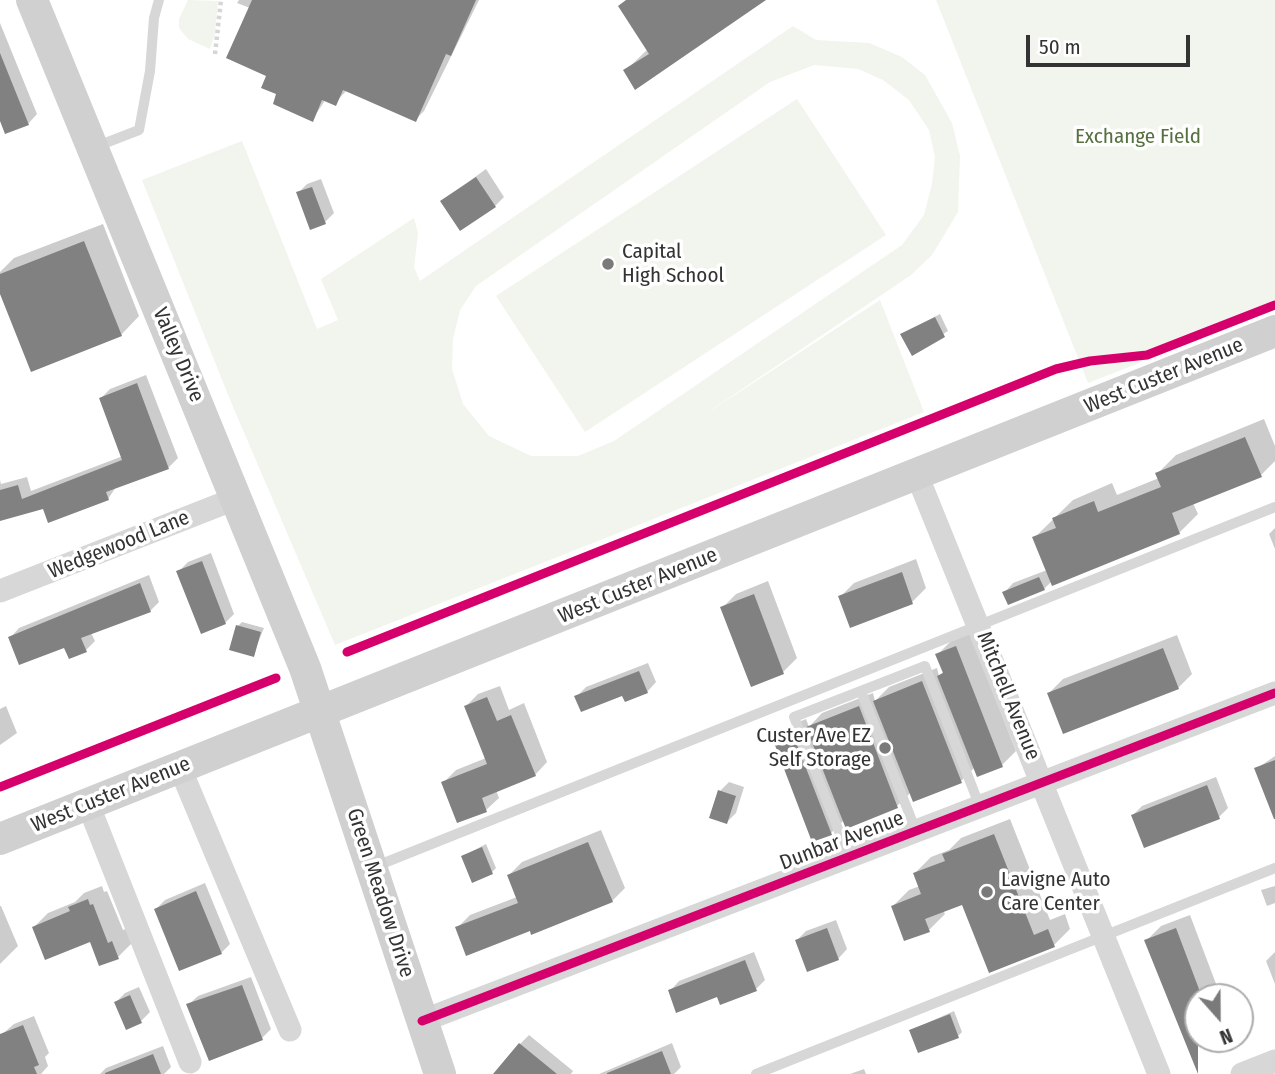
<!DOCTYPE html>
<html>
<head>
<meta charset="utf-8">
<style>
  body { margin:0 }
  #map { position:relative; width:1275px; height:1074px; overflow:hidden; background:#fff; font-family:"Fira Sans Condensed",sans-serif }
  canvas { display:block }
  .north { position:absolute; left:1184px; top:983px; width:70px; height:70px; box-sizing:border-box; background:#fff; border:2px solid #adadad; border-radius:50%; rotate:159deg; font-size:19px; font-weight:700; line-height:28px; text-align:center; color:#333 }
  .north::after { content:''; display:block; margin:auto; width:24px; height:32px; background:#7a7a7a; clip-path:polygon(50% 0,100% 100%,50% 72%,0 100%) }
  .scale { position:absolute; left:1026px; top:35px; width:164px; height:32px; box-sizing:border-box; border:4px solid #333; border-top:0; padding-left:9px; font-size:21px; line-height:24px; white-space:nowrap; color:#333; -webkit-text-stroke:5px #fff; paint-order:stroke }
</style>
</head>
<body>
<div id="map">
<canvas width="1275" height="1074"></canvas>
<div class="north">N</div>
<div class="scale">50 m</div>
</div>
<script>
const c = document.querySelector('canvas').getContext('2d');
c.lineJoin = 'round';
function fillPath(path, color) {
  c.fillStyle = color;
  c.fill(path, 'evenodd');
}
function toPath(rows) {
  const path = new Path2D();
  for (const r of rows) {
    path.moveTo(r[0], r[1]);
    for (let i = 2; i < r.length; i += 2) path.lineTo(r[i], r[i + 1]);
  }
  return path;
}
function trace(path, color, width, dash) {
  c.strokeStyle = color;
  c.lineWidth = width;
  c.lineCap = dash ? 'butt' : 'round';
  c.setLineDash(dash || []);
  c.stroke(path);
}
function write(font, color, halo, rows, align = 'center') {
  c.font = font + ' "Fira Sans Condensed",sans-serif';
  c.lineWidth = 7;
  c.setLineDash([]);
  c.textBaseline = 'middle';
  c.strokeStyle = halo;
  c.fillStyle = color;
  for (const [text, x, y, turn = 0] of rows) {
    c.save();
    c.translate(x, y);
    c.rotate((+turn || 0) * Math.PI / 180);
    c.textAlign = isNaN(turn) ? turn : align;
    if (halo) c.strokeText(text, 0, 0);
    c.fillText(text, 0, 0);
    c.restore();
  }
}
fillPath(toPath([
  [188,0,218,1,215,34,210,49,188,39,179,28,179,19],
  [936,0,1275,0,1275,310,1088,383],
  [793,26,816,40,869,43,902,57,925,75,952,123,960,156,958,212,932,255,911,275,698,419,880,300,924,412,335,645,231,402,142,180,242,141,317,329,338,320,321,279,414,218,418,233,414,267,420,281],
  [814,65,858,69,883,80,909,100,929,130,935,157,932,184,924,215,902,245,614,441,578,456,531,456,489,436,463,404,452,369,453,339,460,310,476,286,770,82],
  [797,99,886,235,585,432,496,296]
]), '#f1f5ed');
fillPath(toPath([
  [239,0,479,0,424,111,415,120,347,90,335,103,326,99,312,120,279,93,269,75,250,8,237,3],
  [626,0,763,0,625,71,648,49],
  [0,23,37,114,28,124,0,116],
  [486,169,504,197,495,206,442,201],
  [321,179,334,213,325,222,298,193,307,184],
  [103,224,139,316,121,335,0,289,0,272,14,258],
  [940,314,948,331,913,353,902,334],
  [146,375,178,458,169,467,116,487,108,499,44,507,0,519,0,480,1,484,27,477,31,491,123,456,101,398,110,389],
  [1264,419,1275,446,1275,461,1261,475,1193,503,1198,514,1179,533,1052,581,1044,589,1004,593,1013,583,1047,570,1034,538,1073,500,1112,483,1117,495,1159,478,1157,474,1176,455],
  [1275,528,1275,549,1269,534],
  [211,553,234,614,225,623,178,572,188,562],
  [916,559,926,588,912,602,840,597,854,583],
  [149,575,159,602,150,611,91,633,95,641,86,650,10,638,19,628],
  [768,581,797,658,783,672,722,608,736,594],
  [242,622,264,628,253,655,238,626],
  [970,633,1016,751,1002,765,975,767,961,781,911,792,897,806,847,826,845,819,831,833,775,740,789,726,806,719,809,727,822,713,873,693,875,701,889,687,937,668,939,676,944,671,938,654,952,640],
  [1177,635,1192,674,1178,688,1049,693,1063,679],
  [648,663,656,682,647,692,577,696,586,687],
  [500,686,509,710,524,703,547,762,535,775,496,790,499,798,486,810,444,782,456,770,486,758,466,706,478,694],
  [6,706,17,733,0,745,0,709],
  [1275,756,1275,794,1256,769],
  [1216,777,1228,808,1219,817,1133,815,1142,806],
  [729,782,744,787,736,813,727,822,720,791],
  [1010,819,1050,920,1065,914,1070,929,1054,945,963,902,943,910,945,914,929,930,893,906,909,890,920,886,915,873,931,857,949,850,961,838],
  [601,830,625,888,612,901,531,929,457,928,470,915,517,897,509,875,522,862],
  [486,844,496,868,492,872,463,856],
  [205,883,230,944,221,953,156,909,165,900],
  [102,886,104,892,107,891,123,930,126,929,132,943,118,957,91,940,34,927,48,913,75,902,84,893],
  [1275,886,1275,903,1267,906,1261,890],
  [1,906,18,946,0,964,0,906],
  [1190,915,1221,997,1198,997,1198,1039,1204,1039,1187,1045,1147,940,1161,926],
  [836,920,847,949,838,959,797,940,806,931],
  [754,952,765,980,756,989,718,995,670,991,679,981],
  [1275,952,1275,984,1266,961],
  [251,977,271,1029,262,1038,188,1005,198,996],
  [139,987,150,1012,141,1021,116,1002,125,993],
  [954,1011,962,1032,958,1036,911,1030],
  [34,1016,49,1053,45,1057,48,1066,41,1074,0,1074,0,1036,14,1024],
  [529,1035,573,1071,571,1074,507,1074,520,1044],
  [672,1043,681,1067,674,1074,599,1074],
  [163,1046,171,1067,164,1074,100,1074,106,1068],
  [864,1069,866,1074,849,1074,850,1074]
]), '#0003');
fillPath(toPath([
  [252,0,476,0,451,56,446,54,416,122,343,90,336,106,322,100,313,122,273,104,276,94,261,88,266,76,226,58],
  [626,0,766,0,635,90,623,70,649,54,618,6],
  [0,53,29,125,5,134,0,121],
  [476,177,496,207,460,231,440,201],
  [312,187,326,224,310,230,296,192],
  [84,241,122,336,31,372,0,294,0,274],
  [935,317,945,337,912,356,900,334],
  [137,383,169,469,106,492,109,500,48,523,43,509,0,521,0,490,18,485,22,499,122,460,99,398],
  [1245,437,1262,477,1172,513,1180,534,1052,586,1032,537,1056,528,1052,518,1094,501,1098,512,1161,487,1155,473],
  [202,561,226,624,201,634,176,571],
  [902,572,913,604,850,628,838,596],
  [1039,577,1045,590,1008,605,1002,592],
  [140,583,151,612,81,638,87,652,69,659,64,648,19,665,8,637],
  [754,594,784,674,751,687,720,607],
  [236,625,261,632,254,657,229,650],
  [956,646,1003,767,977,777,937,676,943,673,935,654],
  [1163,648,1179,689,1063,734,1047,693],
  [639,671,648,693,625,702,622,696,581,712,574,696],
  [922,681,962,783,913,802,873,701],
  [487,697,497,721,511,715,536,776,482,798,487,812,457,823,441,782,487,764,464,706],
  [859,706,898,808,846,829,806,727],
  [792,732,832,835,812,842,773,740],
  [1275,760,1275,819,1274,819,1254,768],
  [1207,785,1220,819,1144,848,1131,815],
  [718,790,736,796,727,824,709,818],
  [994,834,1034,935,1048,929,1055,947,989,973,962,905,925,919,930,932,904,941,891,906,921,894,913,873,945,861,942,854],
  [588,842,613,902,531,935,530,931,466,956,455,927,518,903,507,875],
  [482,847,493,874,472,883,461,856],
  [196,891,222,954,179,971,154,909],
  [88,899,90,905,93,904,108,943,112,941,119,959,99,966,90,942,45,960,32,927,70,911,68,907],
  [827,928,839,960,807,972,795,940],
  [1176,928,1202,997,1198,997,1198,1074,1144,940],
  [745,960,757,991,720,1005,717,997,676,1013,668,990],
  [242,985,263,1040,209,1061,186,1004],
  [130,995,142,1023,126,1030,114,1002],
  [950,1014,959,1038,918,1053,909,1030],
  [23,1025,39,1065,34,1067,37,1074,0,1074,0,1034],
  [519,1043,557,1074,493,1074],
  [662,1051,671,1074,607,1074,607,1073],
  [153,1054,161,1074,105,1074,105,1073]
]), '#818181');
trace(toPath([
  [215,54,221,0]
]), '#d6d6d6', 4.5, [3.5, 3.5]);
trace(toPath([
  [95,147,139,130,150,71,154,18,159,0],
  [861,691,916,831],
  [849,857,794,717,925,666,980,807],
  [374,867,1275,507],
  [756,1074,1275,868]
]), '#d7d7d7', 10);
trace(toPath([
  [917,475,1159,1074],
  [0,591,237,498],
  [180,768,290,1030],
  [88,804,190,1062],
  [422,1021,1275,693],
  [1242,1074,1275,1061]
]), '#d7d7d7', 23);
trace(toPath([
  [32,0,305,668,440,1074],
  [0,839,1275,331]
]), '#d0d0d0', 32);
trace(toPath([
  [347,652,1056,369,1090,361,1147,355,1275,305],
  [0,787,276,678],
  [422,1021,1275,693]
]), '#d6006c', 9);
for (const [x, y, r, color] of [
  [608,264,7,"#7a7a7a"],
  [885,748,7,"#7a7a7a"],
  [987,892,7,"#7a7a7a"]
]) {
  const dot = new Path2D();
  dot.arc(x, y, r, 0, 2 * Math.PI);
  c.fillStyle = color;
  c.fill(dot);
  trace(dot, '#fff', 2.5);
}
write('21px', '#56703f', '#fff', [
  ["Exchange Field",1138,137]
]);
write('21px', '#333', '#fff', [
  ["Capital",622,252],
  ["High School",622,276],
  ["Custer Ave EZ",871,736,"right"],
  ["Self Storage",871,760,"right"],
  ["Lavigne Auto",1001,880],
  ["Care Center",1001,904]
], 'left');
write('21px', '#333', '#fff', [
  ["Valley Drive",178,355,67],
  ["West Custer Avenue",1164,376,-22],
  ["Wedgewood Lane",119,545,-22],
  ["West Custer Avenue",638,586,-22],
  ["Mitchell Avenue",1008,696,68],
  ["West Custer Avenue",111,795,-22],
  ["Dunbar Avenue",842,841,-21],
  ["Green Meadow Drive",380,893,72]
]);
</script>
</body>
</html>
